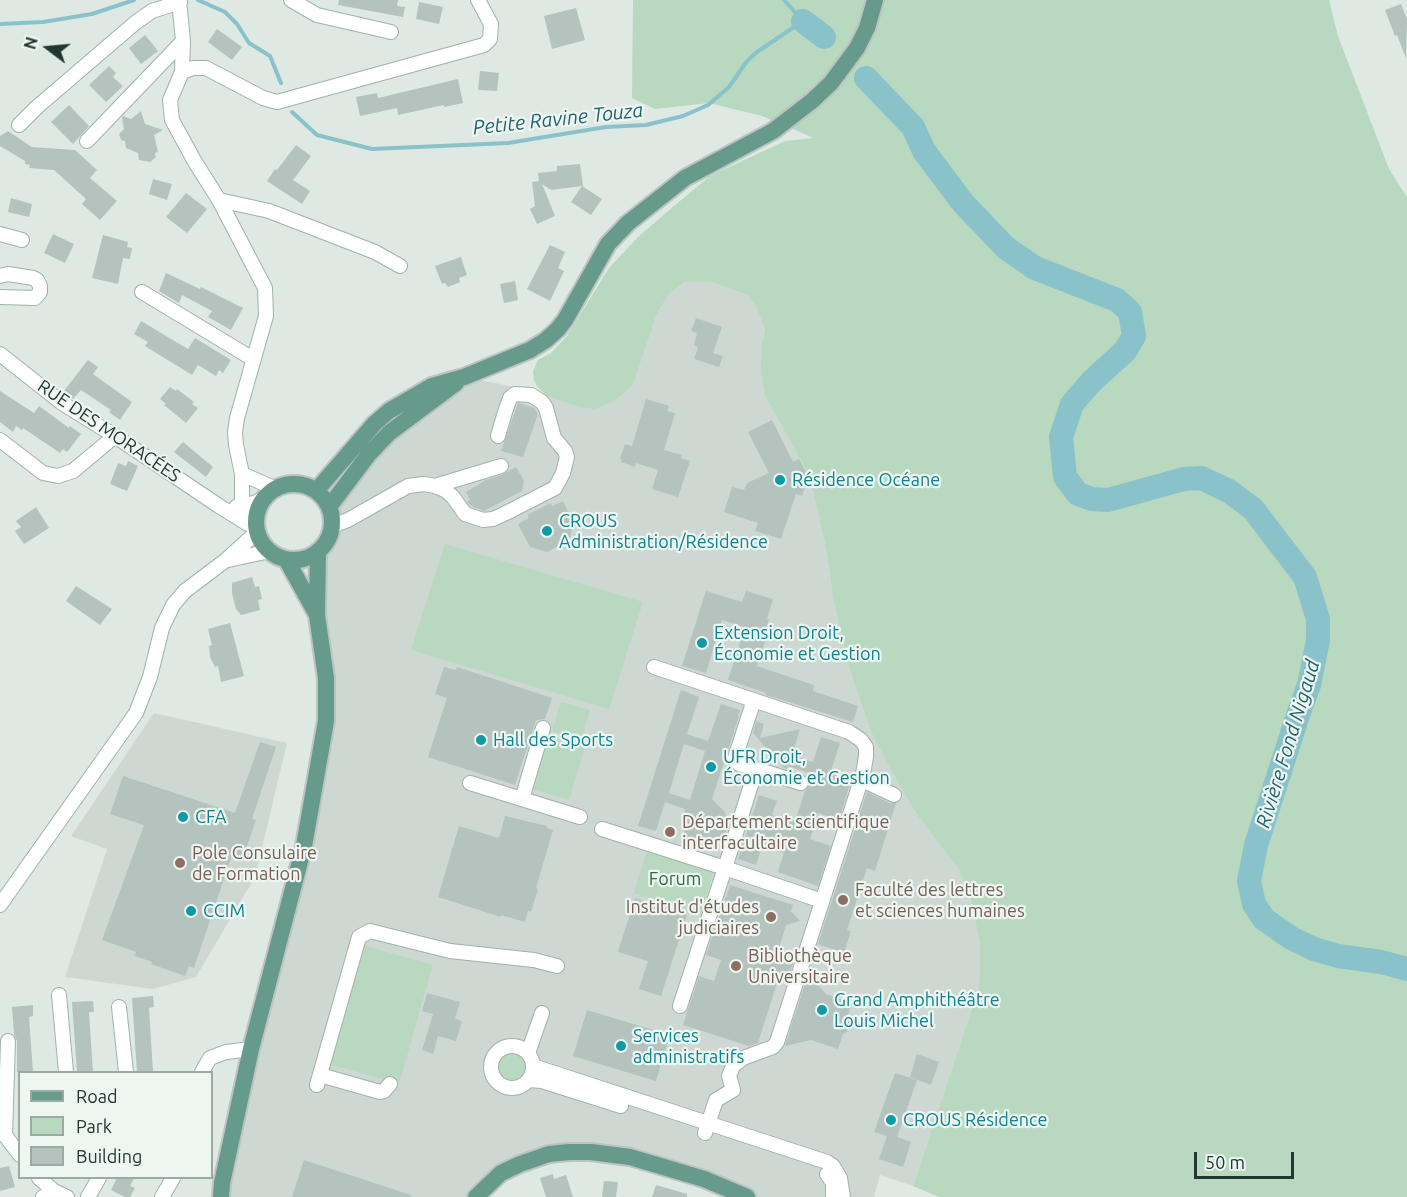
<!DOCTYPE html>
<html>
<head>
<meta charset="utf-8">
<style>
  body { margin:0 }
  #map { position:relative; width:1407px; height:1197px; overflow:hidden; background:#dee9e4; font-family:Ubuntu,sans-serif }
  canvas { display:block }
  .legend { position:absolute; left:18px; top:1071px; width:195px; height:108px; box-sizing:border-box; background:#eef6f2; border:2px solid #9caaa4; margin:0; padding:8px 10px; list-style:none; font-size:18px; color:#213730 }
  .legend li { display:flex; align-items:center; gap:12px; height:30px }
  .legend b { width:30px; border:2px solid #9caaa4 }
  .north { position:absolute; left:18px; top:18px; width:60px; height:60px; -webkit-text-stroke:4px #eef6f2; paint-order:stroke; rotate:286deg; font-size:16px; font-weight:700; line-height:24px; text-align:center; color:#213730 }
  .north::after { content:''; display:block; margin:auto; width:21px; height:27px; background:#213730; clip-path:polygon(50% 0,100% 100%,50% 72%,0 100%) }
  .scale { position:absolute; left:1194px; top:1152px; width:100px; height:27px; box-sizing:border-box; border:3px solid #213730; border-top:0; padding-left:8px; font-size:18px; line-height:21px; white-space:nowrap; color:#213730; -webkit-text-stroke:4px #eef6f2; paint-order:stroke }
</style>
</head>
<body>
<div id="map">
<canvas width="1407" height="1197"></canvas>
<ul class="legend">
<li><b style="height:8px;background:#669b8c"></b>Road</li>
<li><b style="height:16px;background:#b8d8c0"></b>Park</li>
<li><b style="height:16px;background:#b4c3bd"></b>Building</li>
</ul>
<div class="north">N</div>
<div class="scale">50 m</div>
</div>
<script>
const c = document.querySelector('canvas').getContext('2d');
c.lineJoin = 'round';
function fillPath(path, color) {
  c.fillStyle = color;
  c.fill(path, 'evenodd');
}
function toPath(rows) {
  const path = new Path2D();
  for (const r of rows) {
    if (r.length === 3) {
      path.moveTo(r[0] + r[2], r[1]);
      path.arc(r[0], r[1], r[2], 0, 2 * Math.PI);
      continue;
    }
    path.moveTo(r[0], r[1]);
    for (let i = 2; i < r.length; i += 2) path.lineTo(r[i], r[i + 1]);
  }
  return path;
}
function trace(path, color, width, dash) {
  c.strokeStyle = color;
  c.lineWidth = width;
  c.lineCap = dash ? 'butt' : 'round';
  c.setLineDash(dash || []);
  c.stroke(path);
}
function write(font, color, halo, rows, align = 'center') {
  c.font = font + ' Ubuntu,sans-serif';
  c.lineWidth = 4.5;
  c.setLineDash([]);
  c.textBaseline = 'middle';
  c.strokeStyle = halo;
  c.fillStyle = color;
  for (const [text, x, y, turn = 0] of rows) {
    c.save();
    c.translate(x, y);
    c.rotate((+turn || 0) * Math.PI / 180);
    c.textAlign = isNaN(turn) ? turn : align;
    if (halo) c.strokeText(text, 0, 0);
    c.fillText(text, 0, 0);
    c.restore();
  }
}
fillPath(toPath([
  [685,282,711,282,748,295,757,309,765,330,762,343,765,396,810,477,826,549,834,603,851,673,871,732,889,767,917,815,959,870,969,894,980,943,979,987,913,1186,880,1175,874,1197,747,1197,665,1167,549,1154,476,1197,225,1197,326,721,323,547,330,534,332,526,329,507,369,454,464,377,536,391,578,407,633,385,657,314,669,294],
  [154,713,287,743,255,877,196,977,153,989,65,977,107,849,71,836]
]), '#cdd8d3');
fillPath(toPath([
  [633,0,1329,0,1338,36,1389,169,1407,197,1407,1197,939,1197,913,1186,979,987,980,943,969,894,959,870,917,815,889,767,871,732,851,673,834,603,826,549,810,477,765,396,761,370,762,343,765,330,757,309,748,295,711,282,685,282,669,294,657,314,633,385,614,401,595,409,578,407,546,395,537,386,534,380,533,371,538,360,551,353,567,336,609,268,638,237,674,206,710,176,785,141,814,138,762,116,709,103,655,109,632,98],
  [445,544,643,602,609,709,411,650],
  [561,702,590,710,581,740,552,731],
  [545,735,585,747,569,800,530,788],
  [649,844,716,865,701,914,634,893],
  [363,945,433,965,399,1084,329,1064],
  [512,1066,15]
]), '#b8d8c0');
trace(toPath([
  [198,0,225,12,237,24,249,43,270,56,281,83],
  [0,24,43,22,92,14,134,0],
  [292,112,317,135,372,149,508,143,606,127,646,125,683,116,708,105,729,87,747,61,757,52,803,21,784,0]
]), '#8ac2ca', 4);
trace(toPath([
  [803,21,824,37],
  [866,78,913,127,924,151,963,203,1006,248,1035,268,1117,300,1130,312,1134,336,1125,351,1092,381,1072,404,1061,437,1065,477,1078,494,1092,499,1108,500,1184,479,1201,478,1229,491,1253,509,1305,577,1318,619,1318,640,1309,685,1299,712,1256,845,1249,881,1254,904,1264,919,1291,938,1314,949,1338,956,1381,962,1407,969]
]), '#8ac2ca', 24);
fillPath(toPath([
  [339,0,398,0,397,6,405,7,403,17,338,5],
  [419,2,443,7,439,24,416,19],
  [1401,4,1407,19,1406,58,1397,35,1395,36,1385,10],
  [576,8,585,40,552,49,544,16],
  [217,29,242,47,232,60,208,42],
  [145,35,158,51,141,64,129,48],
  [109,66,116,73,113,77,123,86,106,102,89,85],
  [480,71,499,73,497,91,478,90],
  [458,79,463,103,444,107,444,105,398,115,397,108,360,116,356,97,377,93,378,98],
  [69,105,89,126,73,144,51,122],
  [141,111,145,124,163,130,154,135,158,152,155,153,156,157,150,162,139,160,138,153,126,148,125,141,121,140,119,134,124,129,122,118,123,116,131,119],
  [8,131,32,147,75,150,97,170,90,178,117,201,100,220,82,204,86,199,54,170,29,168,30,165,25,164,25,161,0,146,0,136],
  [296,145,311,156,293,180,310,191,302,204,267,181,275,169,277,170],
  [580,164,583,186,582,186,602,199,591,215,571,202,582,186,551,190,542,184,555,216,537,224,530,209,535,206,532,182,539,181,538,173,557,171,557,166],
  [153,179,172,184,167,200,149,194],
  [186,193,207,209,187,233,166,217],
  [11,198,32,204,29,217,8,212],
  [53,234,74,244,65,263,44,253],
  [103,235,128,242,127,247,132,248,130,259,123,258,118,284,92,278],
  [550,245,565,252,558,268,564,271,550,301,527,289],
  [461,257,467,275,459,278,460,282,448,287,445,283,442,284,435,266],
  [166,273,200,289,201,287,243,308,231,330,208,317,212,311,182,295,179,303,159,291],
  [515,281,518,300,504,303,500,284],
  [696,318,722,327,713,353,723,356,719,367,694,359,698,347,694,345,697,333,691,331],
  [141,321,188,349,195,338,231,360,223,373,219,370,216,376,198,365,192,375,145,346,148,342,134,334],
  [88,360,98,367,93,374,132,402,120,420,109,412,111,410,81,390,73,399,63,392],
  [170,387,176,391,177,389,194,402,192,404,198,408,186,423,164,405,166,404,160,399],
  [0,391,34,413,39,406,69,428,70,426,81,434,67,452,63,449,60,453,23,428,22,430,16,426,13,432,0,422],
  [646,399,669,406,667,411,675,413,664,450,682,455,681,458,690,461,678,497,652,489,658,470,636,463,635,467,621,462,622,459,620,459,625,444,632,446],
  [518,403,534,408,538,414,523,457,501,451],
  [772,420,793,462,799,459,806,472,807,488,805,487,802,496,796,494,781,539,755,531,758,523,724,512,732,487,744,490,747,483,769,473,748,432],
  [183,442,213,467,206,477,174,452],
  [128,461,138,466,127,491,110,484,118,463,126,466],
  [516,467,524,481,522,491,484,511,471,506,467,502,470,500,466,492,486,480,504,474],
  [563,501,574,524,569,541,547,552,530,547,518,524,529,518,527,515,551,503,552,506],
  [36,507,49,528,24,544,15,531,21,527,16,521],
  [252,577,255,587,259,586,262,599,258,600,260,610,241,615,236,609,232,593,232,583],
  [76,586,112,609,100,625,66,601],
  [706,591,742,602,746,591,773,599,767,619,769,619,764,635,767,636,757,666,814,685,813,691,858,706,853,722,766,695,766,693,728,680,745,627,722,620,706,673,682,666],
  [230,623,244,676,221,682,218,666,215,667,210,657,209,646,212,645,208,629],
  [444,667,456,670,457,667,552,698,545,719,536,720,515,785,428,757,447,698,435,694],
  [681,690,699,697,687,734,708,741,721,704,740,710,738,716,739,716,712,799,725,812,728,824,727,830,720,841,709,846,696,845,686,837,682,825,685,809,665,802,656,831,638,826],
  [684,744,705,751,690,800,669,793],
  [756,721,764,724,760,738,800,729,792,755,813,762,821,737,840,743,831,771,852,777,839,820,818,813,810,839,831,846,818,886,778,872,784,853,762,846,756,865,738,859,759,795,777,801,772,815,795,821,805,791,810,785,810,773,788,766,787,769,784,768,753,733],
  [260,742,276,747,252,819,256,820,243,858,232,855,194,968,189,966,185,976,151,964,152,962,135,956,136,952,102,940,144,825,110,814,123,776,235,813],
  [867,792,890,803,896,803,875,871,867,868,847,930,851,931,844,953,818,944],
  [505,816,547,826,547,828,553,830,536,888,538,889,531,912,528,911,525,922,501,915,501,917,438,897,459,826,499,838],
  [730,885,793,905,791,911,800,921,786,925,777,955,794,960,788,979,779,976,758,1043,749,1046,683,1025,699,976,714,981,721,960,706,955],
  [635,898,687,915,661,996,639,989,648,961,618,952],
  [808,974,826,994,852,1003,847,1018,851,1022,846,1033,843,1034,838,1049,811,1040,785,1046],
  [427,993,460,1002,455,1019,462,1021,456,1041,438,1036,433,1054,422,1050,433,1014,422,1011],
  [153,996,154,1007,149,1008,153,1072,137,1072,132,998],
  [93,1001,94,1012,89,1012,93,1072,77,1072,72,1002],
  [33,1005,33,1016,29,1017,33,1072,17,1072,17,1041,14,1034,12,1007],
  [587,1010,670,1035,656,1081,573,1056],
  [917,1054,939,1062,931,1085,910,1077],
  [895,1073,917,1080,897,1137,911,1142,903,1167,879,1159,887,1136,874,1132],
  [304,1160,411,1195,411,1197,292,1197],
  [9,1166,15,1187,0,1191,0,1168],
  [553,1174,554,1179,566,1175,573,1197,546,1197,540,1178],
  [117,1178,134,1178,130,1186,135,1188,130,1197,125,1197,111,1190],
  [604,1181,618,1182,616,1197,602,1197],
  [656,1185,687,1194,687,1197,652,1197]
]), '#b4c3bd');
const minor = toPath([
  [179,0,183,41,182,72,170,100,172,120,195,162,219,200,265,288,266,316,237,418,235,432,236,445,242,474,242,520],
  [291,0,317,15,391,32],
  [182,72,193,68,206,68,263,98,277,102,484,45,490,39,491,24,478,0],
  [19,125,37,107,135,23,152,11,180,2],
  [87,141,183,41],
  [219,200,269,211,375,252,400,266],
  [0,234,22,240],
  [0,276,8,274,33,278,37,280,40,286,40,292,35,298,0,297],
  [142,292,253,359],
  [0,354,62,403,115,436,219,506,248,524],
  [0,440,43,473,58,476,73,471,115,436],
  [242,474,276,489],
  [435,486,445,490,453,497,465,514,483,520,493,519,506,513,555,488,563,473,567,457,565,451,554,438,546,408,542,402,531,395,515,394,510,398,505,412,498,436],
  [236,507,242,507,264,499],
  [332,526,348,520,408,486,424,484,435,486,501,466],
  [228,560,270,551],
  [654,667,849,732,861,740,866,747,866,757,863,774,777,1042,773,1047,743,1058,733,1066,729,1076,733,1090,716,1100,705,1133],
  [756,769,801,783],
  [862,780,894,795],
  [470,783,580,817],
  [522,799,543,728],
  [602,829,725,868,756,769,739,764,735,758,754,700],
  [0,905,136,713,150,677,162,628,173,605,185,591,226,560,258,531],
  [59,995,66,1072],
  [680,1006,725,868,822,901],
  [119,1007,126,1072],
  [512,1067,21],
  [528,1053,542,1013],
  [533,1066,827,1162,833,1166,840,1178,843,1197],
  [202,1072,210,1058,226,1052,251,1049],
  [320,1075,380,1092,384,1091,390,1084],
  [529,1080,542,1081,621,1106],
  [317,1085,359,937,370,931,450,951,534,960,557,966],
  [1,1130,20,1155],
  [5,1136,8,1041],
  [827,1174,833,1183,833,1197],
  [39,1178,54,1191],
  [43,1197,54,1191,67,1197],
  [88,1197,99,1178],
  [162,1197,173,1178]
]);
const major = toPath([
  [294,522,38],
  [316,491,375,423,389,411,432,386,464,377,530,350,546,340,558,329,565,320,608,244,628,223,685,178,773,131,812,101,831,83,857,48,867,28,875,0],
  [329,507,369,454,389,433,456,383],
  [286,559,316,613],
  [221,1197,222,1183,251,1049,304,846,326,721,326,678,317,615,318,551],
  [476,1197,501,1173,520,1164,549,1154,569,1152,591,1152,630,1157,704,1179,747,1197]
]);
trace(minor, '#a2b0aa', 16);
trace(major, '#bcc3c1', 20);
trace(minor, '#fff', 14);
trace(major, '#669b8c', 16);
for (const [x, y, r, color] of [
  [780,480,6,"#0f9aa8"],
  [547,531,6,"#0f9aa8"],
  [702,643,6,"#0f9aa8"],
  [481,740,6,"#0f9aa8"],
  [711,767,6,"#0f9aa8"],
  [183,817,6,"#0f9aa8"],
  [670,832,6,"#8d6e63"],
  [180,863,6,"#8d6e63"],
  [843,900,6,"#8d6e63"],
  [191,911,6,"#0f9aa8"],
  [771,917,6,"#8d6e63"],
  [736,966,6,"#8d6e63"],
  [822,1010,6,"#0f9aa8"],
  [621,1046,6,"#0f9aa8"],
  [891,1120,6,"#0f9aa8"]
]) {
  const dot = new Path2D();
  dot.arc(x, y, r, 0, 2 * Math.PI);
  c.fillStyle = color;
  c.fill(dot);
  trace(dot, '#eef6f2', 2);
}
write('18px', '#213730', '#eef6f2', [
  ["RUE DES MORACÉES",109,431,34]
]);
write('18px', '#0d838f', '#eef6f2', [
  ["Résidence Océane",792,480],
  ["CROUS",559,521],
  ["Administration/Résidence",559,542],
  ["Extension Droit,",714,633],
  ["Économie et Gestion",714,654],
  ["Hall des Sports",493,740],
  ["UFR Droit,",723,757],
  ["Économie et Gestion",723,778],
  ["CFA",195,817],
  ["CCIM",203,911],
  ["Grand Amphithéâtre",834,1000],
  ["Louis Michel",834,1021],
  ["Services",633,1036],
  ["administratifs",633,1057],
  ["CROUS Résidence",903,1120]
], 'left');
write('18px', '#785e54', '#eef6f2', [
  ["Département scientifique",682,822],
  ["interfacultaire",682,843],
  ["Pole Consulaire",192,853],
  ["de Formation",192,874],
  ["Faculté des lettres",855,890],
  ["et sciences humaines",855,911],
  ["Institut d'études",759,907,"right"],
  ["judiciaires",759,928,"right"],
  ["Bibliothèque",748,956],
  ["Universitaire",748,977]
], 'left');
write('18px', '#2f6a44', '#eef6f2', [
  ["Forum",675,879]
]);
write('italic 20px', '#21636d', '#eef6f2', [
  ["Petite Ravine Touza",558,119,-6],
  ["Rivière Fond Nigaud",1288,744,-73]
]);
</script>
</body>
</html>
